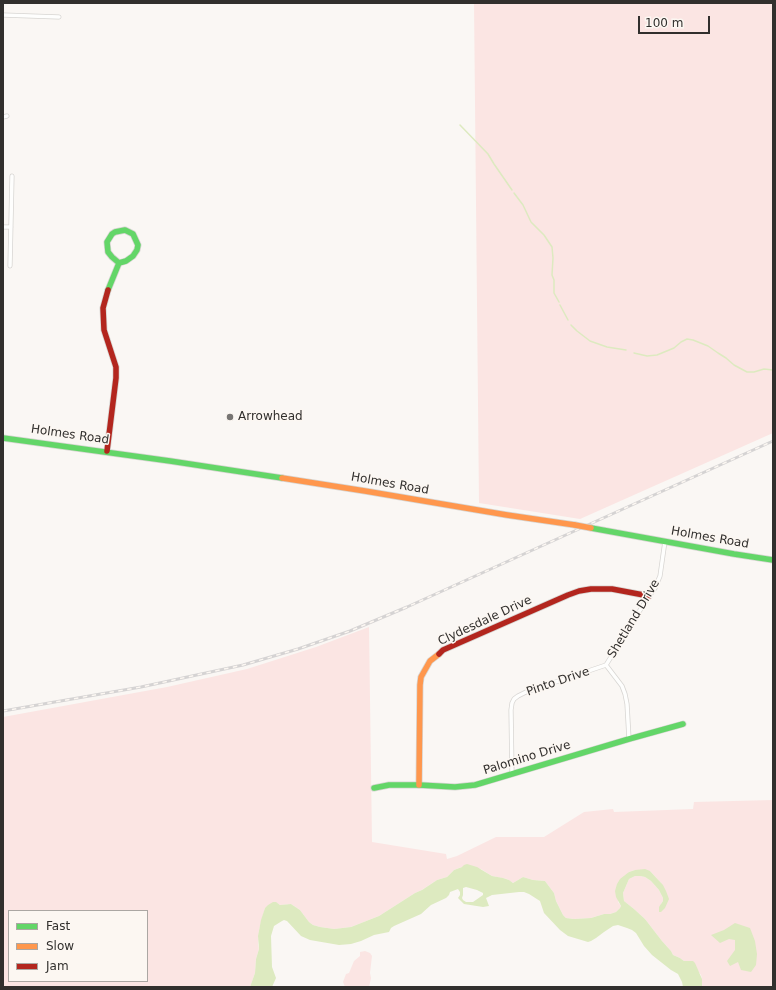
<!DOCTYPE html>
<html>
<head>
<meta charset="utf-8">
<style>
  body { margin:0 }
  #map { position:relative; width:776px; height:990px; overflow:hidden; background:#faf7f4; font-family:"DejaVu Sans",sans-serif }
  canvas { display:block }
  .frame { position:absolute; inset:0; border:4px solid #312f2d; pointer-events:none }
  .legend { position:absolute; left:8px; top:910px; width:140px; height:72px; box-sizing:border-box; background:#fcf7f2; border:1px solid #aba7a3; margin:0; padding:5px 7px; list-style:none; font-size:12px; color:#312f2d }
  .legend li { display:flex; align-items:center; gap:8px; height:20px }
  .legend b { width:20px; border:1px solid #aba7a3 }
  .scale { position:absolute; left:638px; top:16px; width:72px; height:18px; box-sizing:border-box; border:2px solid #312f2d; border-top:0; padding-left:5px; font-size:12px; line-height:14px; white-space:nowrap; color:#312f2d; -webkit-text-stroke:3px #fcf7f2; paint-order:stroke }
</style>
</head>
<body>
<div id="map">
<canvas width="776" height="990"></canvas>
<div class="frame"></div>
<ul class="legend">
<li><b style="height:5px;background:#63d668"></b>Fast</li>
<li><b style="height:5px;background:#ff974d"></b>Slow</li>
<li><b style="height:5px;background:#b3261e"></b>Jam</li>
</ul>
<div class="scale">100 m</div>
</div>
<script>
const c = document.querySelector('canvas').getContext('2d');
c.lineJoin = 'round';
function fillPath(path, color) {
  c.fillStyle = color;
  c.fill(path, 'evenodd');
}
function toPath(rows) {
  const path = new Path2D();
  for (const r of rows) {
    path.moveTo(r[0], r[1]);
    for (let i = 2; i < r.length; i += 2) path.lineTo(r[i], r[i + 1]);
  }
  return path;
}
function trace(path, color, width, dash) {
  c.strokeStyle = color;
  c.lineWidth = width;
  c.lineCap = dash ? 'butt' : 'round';
  c.setLineDash(dash || []);
  c.stroke(path);
}
function write(font, color, halo, rows, align = 'center') {
  c.font = font + ' "DejaVu Sans",sans-serif';
  c.lineWidth = 3;
  c.setLineDash([]);
  c.textBaseline = 'middle';
  c.strokeStyle = halo;
  c.fillStyle = color;
  for (const [text, x, y, turn = 0] of rows) {
    c.save();
    c.translate(x, y);
    c.rotate((+turn || 0) * Math.PI / 180);
    c.textAlign = isNaN(turn) ? turn : align;
    if (halo) c.strokeText(text, 0, 0);
    c.fillText(text, 0, 0);
    c.restore();
  }
}
fillPath(toPath([
  [474,3,773,3,773,433,580,519,479,503],
  [369,627,372,842,446,854,447,859,457,856,496,837,544,837,584,812,613,809,614,812,693,809,694,802,773,800,773,987,702,987,702,979,701,975,690,961,684,961,680,958,673,955,671,951,662,941,645,919,634,909,624,901,623,893,629,879,635,876,640,876,645,877,651,881,659,890,663,898,663,901,661,904,665,908,661,883,650,871,635,870,629,872,618,902,621,906,620,908,616,912,610,914,604,914,591,918,574,919,566,918,563,915,556,901,554,893,545,881,533,880,523,877,513,883,507,879,492,876,481,869,462,867,454,870,447,877,437,880,422,890,415,893,379,916,351,927,334,929,320,927,313,925,309,922,300,910,291,904,280,905,277,903,265,908,259,930,258,944,259,949,256,959,255,973,250,987,3,987,3,717,167,687,247,669,316,647],
  [9,911,147,911,147,981,9,981],
  [365,951,370,953,372,956,370,973,371,978,369,987,345,987,343,982,346,974,349,973,354,961,360,956,360,952]
]), '#fbe5e3');
fillPath(toPath([
  [467,864,477,867,492,876,503,878,509,880,513,883,523,877,533,880,545,881,554,893,556,901,563,915,566,918,574,919,591,918,604,914,610,914,616,912,620,908,621,906,616,897,615,891,617,884,620,879,629,872,635,870,645,869,650,871,663,885,666,891,669,899,665,908,661,912,659,912,659,907,663,901,663,898,659,890,651,881,645,877,640,876,635,876,629,879,623,893,624,901,634,909,645,919,662,941,671,951,673,955,680,958,684,961,693,961,695,963,702,979,702,987,683,987,682,982,678,974,671,970,652,955,644,946,636,933,632,930,627,928,618,925,613,926,604,932,596,938,591,941,588,942,568,936,560,930,544,913,540,901,529,894,524,892,519,892,492,895,486,898,489,906,483,907,464,904,458,898,460,895,460,892,458,889,450,892,449,895,446,898,431,905,421,914,394,926,391,928,389,932,374,935,361,941,351,944,339,945,310,940,301,936,287,921,284,920,282,921,274,926,271,936,272,967,276,978,272,987,250,987,255,973,256,959,259,949,258,936,261,920,265,908,268,905,273,902,276,902,280,905,291,904,300,910,309,922,313,925,320,927,334,929,351,927,379,916,415,893,422,890,437,880,447,877,454,870,462,867,464,865],
  [466,887,477,890,483,893,483,895,473,902,466,902,463,900,462,898,463,895,463,888],
  [735,923,750,928,755,941,757,954,756,965,751,972,741,970,738,962,730,966,727,961,735,950,735,940,729,939,720,943,711,935,724,930]
]), '#ddeac0');
trace(toPath([
  [460,125,488,154,494,164,512,190],
  [514,193,523,205,531,222,544,235,552,247,553,258,552,275,554,280,554,293,559,302],
  [560,305,568,320],
  [571,325,577,331,590,341,607,347,626,350],
  [634,353,647,356,657,355,674,348,681,342,687,339,693,340,708,346,718,353,726,358,734,365,747,372,754,372,764,369,773,370]
]), '#ddeac0', 1.5);
const street = toPath([
  [3,15,59,17],
  [3,117,7,116],
  [3,227,11,227],
  [10,266,12,176],
  [629,739,627,704,625,694,622,686,606,665,647,599,655,588,660,576,665,541],
  [512,774,511,710,512,703,514,699,518,696,526,692,606,665]
]);
const fast = toPath([
  [108,290,119,263,112,257,108,252,107,242,112,234,115,232,125,230,133,234,138,245,137,250,133,256,126,261,119,263],
  [3,438,170,461,282,478],
  [591,528,734,554,773,560],
  [374,788,389,785,419,785,455,787,475,785,629,739,683,724]
]);
const slow = toPath([
  [282,478,365,491,507,515,575,525],
  [419,785,420,685,421,677,430,661,439,654]
]);
const jam = toPath([
  [107,451,116,378,116,367,104,330,103,308,108,290],
  [439,654,443,650,568,595,579,591,591,589,612,589,649,596]
]);
trace(street, '#d7d5d2', 5);
trace(fast, '#d7d5d2', 7);
trace(slow, '#d7d5d2', 7);
trace(jam, '#d7d5d2', 7);
trace(street, '#fefefd', 3.5);
trace(fast, '#63d668', 5.5);
trace(slow, '#ff974d', 5.5);
trace(jam, '#b3261e', 5.5);
const rail = toPath([
  [3,711,141,687,243,665,298,649,350,631,407,607,773,441]
]);
trace(rail, '#d5d3d3', 3);
trace(rail, '#fcf7f2', 1.5, [4.5]);
const slowBridge = toPath([
  [575,525,591,528]
]);
trace(slowBridge, '#d7d5d2', 7, []);
trace(slowBridge, '#ff974d', 5.5);
for (const [x, y, r, color] of [
  [230,417,4,"#777573"]
]) {
  const dot = new Path2D();
  dot.arc(x, y, r, 0, 2 * Math.PI);
  c.fillStyle = color;
  c.fill(dot);
  trace(dot, '#fcf7f2', 1.5);
}
write('12px', '#312f2d', '#fcf7f2', [
  ["Arrowhead",238,417]
], 'left');
write('12px', '#312f2d', '#fcf7f2', [
  ["Holmes Road",70,435,8],
  ["Holmes Road",390,484,10],
  ["Holmes Road",710,538,10],
  ["Shetland Drive",634,619,-59],
  ["Clydesdale Drive",485,621,-25],
  ["Pinto Drive",558,682,-19],
  ["Palomino Drive",527,758,-17]
]);
</script>
</body>
</html>
